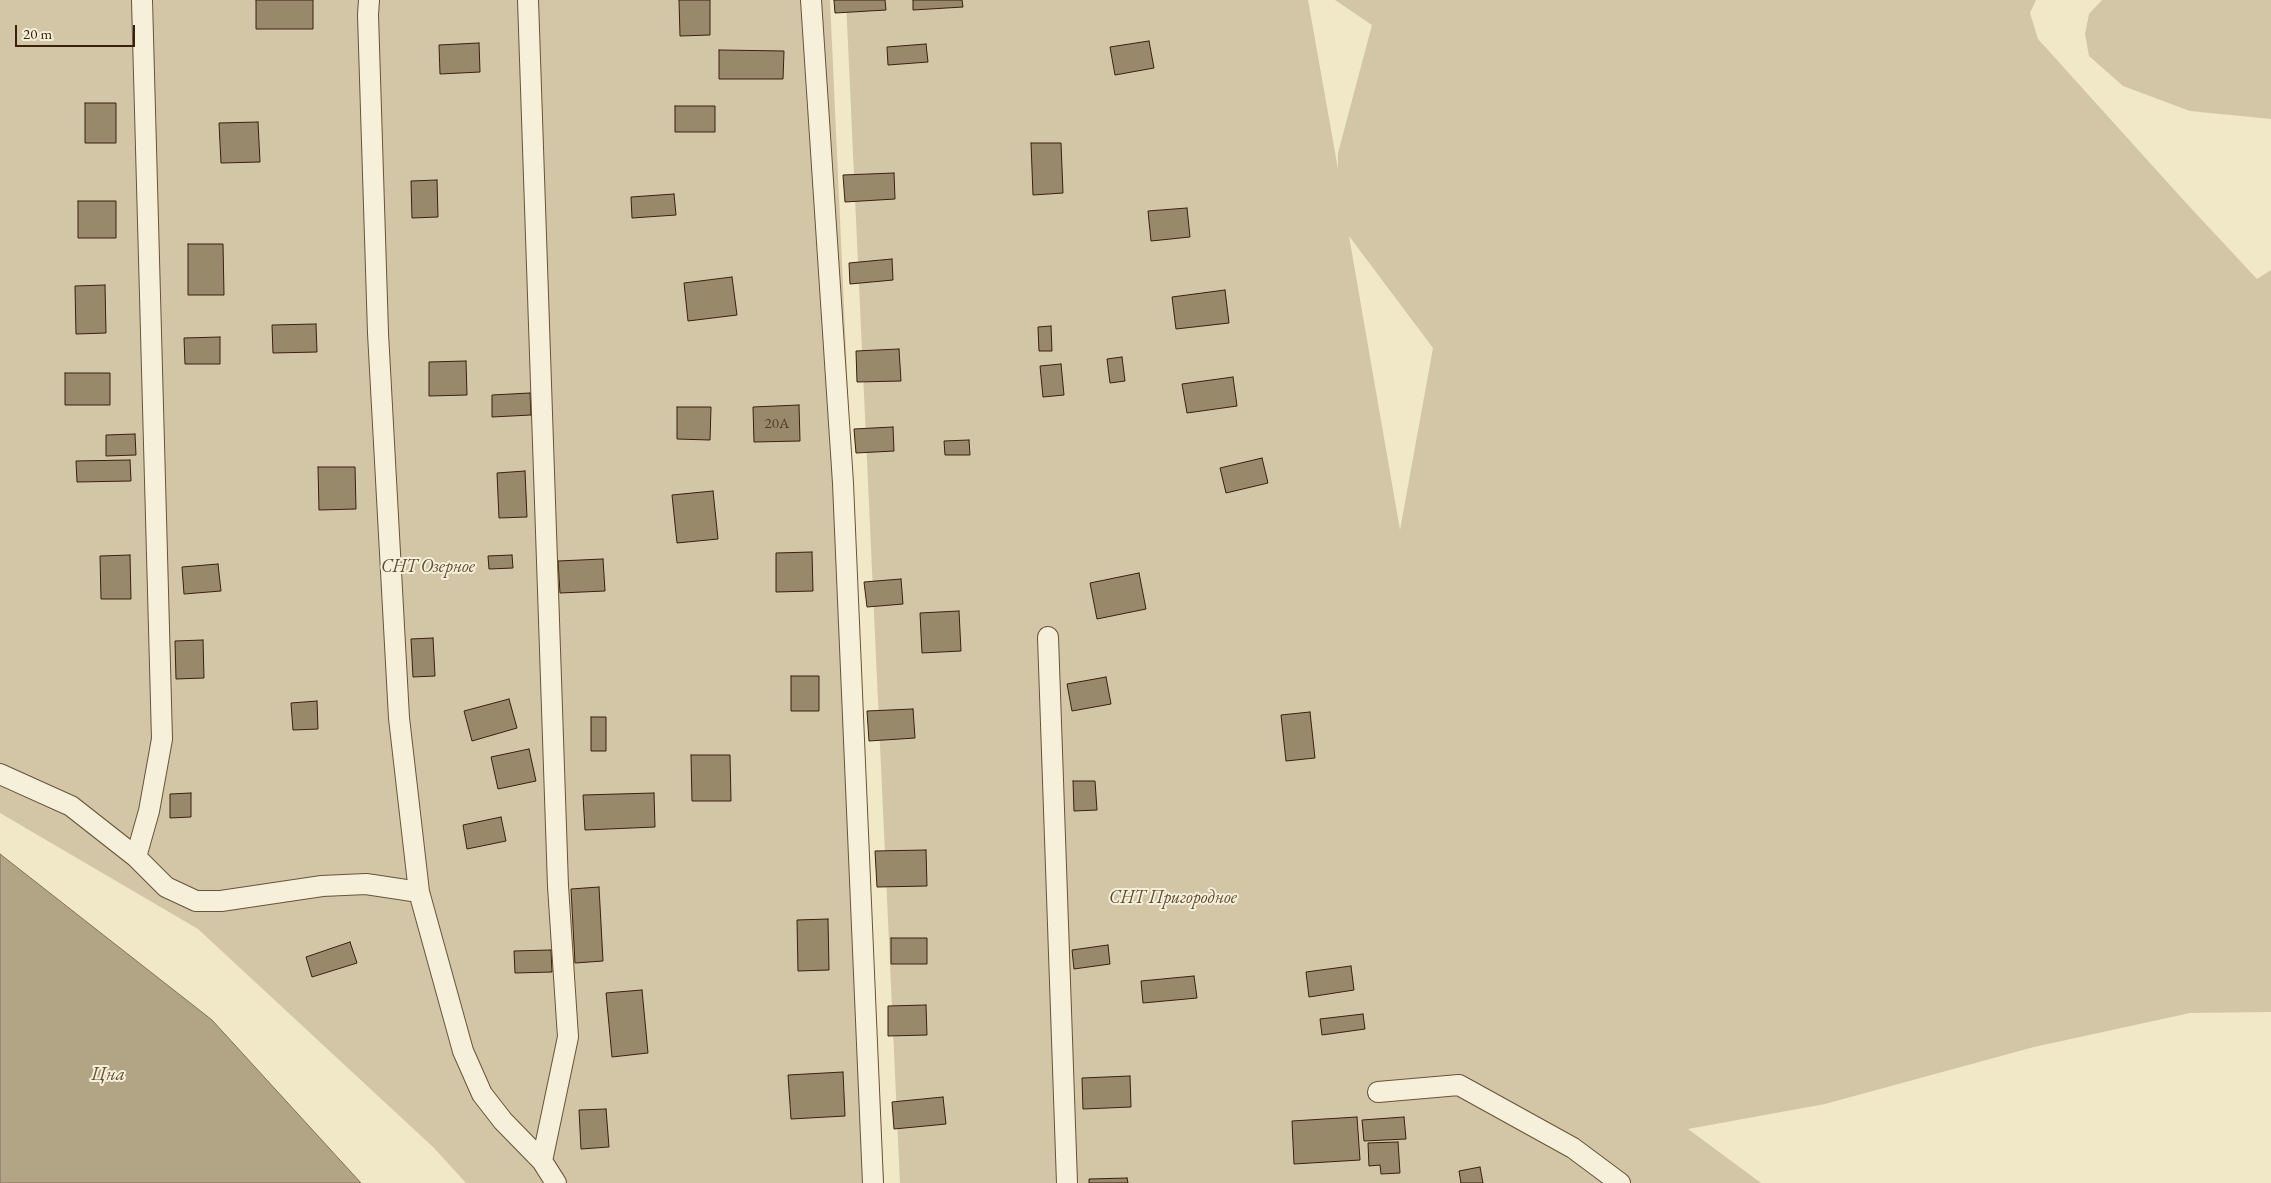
<!DOCTYPE html>
<html>
<head>
<meta charset="utf-8">
<style>
  body { margin:0 }
  #map { position:relative; width:2271px; height:1183px; overflow:hidden; background:#f1e8c7; font-family:"EB Garamond",serif }
  canvas { display:block }
  .scale { position:absolute; left:15px; top:25px; width:120px; height:22px; box-sizing:border-box; border:2px solid #392208; border-top:0; padding-left:6px; font-size:15px; line-height:18px; white-space:nowrap; color:#392208; -webkit-text-stroke:4px #f6f0db; paint-order:stroke }
</style>
</head>
<body>
<div id="map">
<canvas width="2271" height="1183"></canvas>
<div class="scale">20 m</div>
</div>
<script>
const c = document.querySelector('canvas').getContext('2d');
c.lineJoin = 'round';
function fillPath(path, color) {
  c.fillStyle = color;
  c.fill(path, 'evenodd');
}
function toPath(rows) {
  const path = new Path2D();
  for (const r of rows) {
    path.moveTo(r[0], r[1]);
    for (let i = 2; i < r.length; i += 2) path.lineTo(r[i], r[i + 1]);
  }
  return path;
}
function trace(path, color, width, dash) {
  c.strokeStyle = color;
  c.lineWidth = width;
  c.lineCap = dash ? 'butt' : 'round';
  c.setLineDash(dash || []);
  c.stroke(path);
}
function write(font, color, halo, rows, align = 'center') {
  c.font = font + ' "EB Garamond",serif';
  c.lineWidth = 4;
  c.setLineDash([]);
  c.textBaseline = 'middle';
  c.strokeStyle = halo;
  c.fillStyle = color;
  for (const [text, x, y, turn = 0] of rows) {
    c.save();
    c.translate(x, y);
    c.rotate((+turn || 0) * Math.PI / 180);
    c.textAlign = isNaN(turn) ? turn : align;
    if (halo) c.strokeText(text, 0, 0);
    c.fillText(text, 0, 0);
    c.restore();
  }
}
fillPath(toPath([
  [0,0,830,0,884,1183,466,1183,433,1147,198,929,0,813],
  [846,0,1308,0,1338,169,1338,153,1372,25,1335,0,2036,0,2030,13,2038,39,2187,204,2257,279,2271,270,2271,1012,2190,1013,2034,1047,1825,1104,1688,1129,1761,1183,900,1183],
  [1349,236,1433,348,1400,530],
  [2102,0,2271,0,2271,119,2190,111,2123,86,2089,56,2085,34,2089,14]
]), '#d2c6a7');
const water = toPath([
  [0,854,212,1020,361,1183,0,1183,0,854]
]);
fillPath(water, '#b2a586');
trace(water, '#827154', 1);
const building = toPath([
  [256,0,313,0,313,29,256,29,256,0],
  [679,0,710,0,710,35,680,36,679,0],
  [834,0,885,0,886,10,835,13,834,0],
  [913,0,962,0,963,7,913,10,913,0],
  [1149,41,1154,68,1115,75,1110,47,1149,41],
  [479,43,480,72,440,74,439,45,479,43],
  [926,44,928,62,888,65,887,47,926,44],
  [719,50,784,51,783,79,719,79,719,50],
  [85,103,116,103,116,143,85,143,85,103],
  [675,106,715,106,715,132,675,132,675,106],
  [258,122,260,162,221,163,219,123,258,122],
  [1031,143,1061,143,1063,193,1033,195,1031,143],
  [894,173,895,199,845,202,843,175,894,173],
  [437,180,438,217,412,218,411,181,437,180],
  [674,194,676,215,632,218,631,197,674,194],
  [78,201,116,201,116,238,78,238,78,201],
  [1187,208,1190,237,1151,241,1148,211,1187,208],
  [188,244,223,244,224,295,188,295,188,244],
  [892,259,893,280,850,284,849,263,892,259],
  [732,277,737,315,688,321,684,283,732,277],
  [105,285,106,333,76,334,75,286,105,285],
  [1225,290,1229,323,1176,329,1172,297,1225,290],
  [316,324,317,352,273,353,272,325,316,324],
  [1051,326,1052,351,1039,351,1038,327,1051,326],
  [220,337,220,364,185,364,184,338,220,337],
  [899,349,901,381,857,382,856,351,899,349],
  [1122,357,1125,381,1110,383,1107,359,1122,357],
  [466,361,467,395,429,396,429,362,466,361],
  [1061,364,1064,395,1043,397,1040,366,1061,364],
  [65,373,110,373,110,405,65,405,65,373],
  [1233,377,1237,406,1187,413,1182,384,1233,377],
  [530,393,531,415,492,417,492,395,530,393],
  [799,405,800,441,754,442,753,407,799,405],
  [677,407,711,407,710,440,677,439,677,407],
  [893,427,894,451,856,453,854,429,893,427],
  [135,434,136,455,106,456,106,435,135,434],
  [969,440,970,455,945,455,944,441,969,440],
  [1262,458,1268,483,1226,493,1220,468,1262,458],
  [130,460,131,481,77,482,76,461,130,460],
  [318,467,355,467,356,509,319,510,318,467],
  [525,471,527,517,499,518,497,473,525,471],
  [713,491,718,539,677,543,672,495,713,491],
  [812,552,813,591,776,592,776,553,812,552],
  [130,555,131,599,101,599,100,556,130,555],
  [512,555,513,568,489,569,488,556,512,555],
  [603,559,605,591,560,593,558,561,603,559],
  [218,564,221,591,184,594,182,567,218,564],
  [1139,573,1146,609,1097,619,1090,583,1139,573],
  [901,579,903,604,867,607,864,582,901,579],
  [959,611,961,651,922,653,920,613,959,611],
  [433,638,435,676,413,677,411,639,433,638],
  [203,640,204,678,176,679,175,641,203,640],
  [791,676,819,676,819,711,791,711,791,676],
  [1106,677,1111,704,1072,711,1067,684,1106,677],
  [509,699,517,728,472,741,464,711,509,699],
  [317,701,318,729,293,730,291,703,317,701],
  [913,709,915,738,869,741,867,711,913,709],
  [1310,712,1315,758,1286,761,1281,715,1310,712],
  [591,717,606,717,606,751,591,751,591,717],
  [529,749,536,781,498,789,491,757,529,749],
  [691,755,730,755,731,801,692,801,691,755],
  [1073,781,1095,781,1097,810,1074,811,1073,781],
  [191,793,191,817,170,818,170,794,191,793],
  [654,793,655,827,585,830,583,795,654,793],
  [501,817,506,841,467,849,463,825,501,817],
  [926,850,927,886,877,887,875,851,926,850],
  [599,887,603,961,575,963,571,889,599,887],
  [828,919,829,970,798,971,797,920,828,919],
  [891,938,927,938,927,964,891,964,891,938],
  [350,942,357,963,312,977,306,957,350,942],
  [1108,945,1110,964,1074,969,1072,950,1108,945],
  [551,950,552,972,515,973,514,951,551,950],
  [1351,966,1354,990,1309,997,1306,972,1351,966],
  [1194,976,1197,998,1143,1003,1141,981,1194,976],
  [642,990,648,1053,612,1057,606,993,642,990],
  [926,1005,927,1035,888,1036,888,1006,926,1005],
  [1363,1014,1365,1029,1322,1035,1320,1019,1363,1014],
  [843,1072,845,1116,791,1119,788,1075,843,1072],
  [1130,1076,1131,1107,1083,1109,1082,1078,1130,1076],
  [943,1097,946,1124,894,1129,892,1102,943,1097],
  [606,1109,609,1147,581,1149,579,1110,606,1109],
  [1357,1117,1360,1160,1294,1164,1292,1121,1357,1117],
  [1404,1117,1406,1139,1364,1141,1362,1120,1404,1117],
  [1398,1142,1400,1173,1381,1174,1380,1165,1369,1166,1368,1143,1398,1142],
  [1480,1167,1483,1183,1461,1183,1459,1171,1480,1167],
  [1127,1178,1128,1183,1089,1183,1089,1179,1127,1178]
]);
fillPath(building, '#99896b');
trace(building, '#392208', 1);
const service = toPath([
  [369,0,368,15,378,333,399,718,419,892],
  [528,0,558,886,568,1037,542,1161],
  [811,0,843,483,873,1183],
  [1048,637,1067,1183],
  [0,774,71,806,136,857,166,887,196,901,221,901,322,886,366,884,419,892,463,1051,482,1094,503,1121,542,1161,556,1183],
  [136,857,149,811,162,739,142,0],
  [1378,1092,1459,1085,1573,1148,1620,1183]
]);
trace(service, '#675438', 22);
trace(service, '#f6f0db', 20);
write('15px', '#513c21', null, [
  ["20А",777,424]
]);
write('italic 18px', '#5f4b30', '#f6f0db', [
  ["СНТ Озерное",428,567],
  ["СНТ Пригородное",1173,898]
]);
write('italic 19px', '#635034', '#f6f0db', [
  ["Цна",108,1075]
]);
</script>
</body>
</html>
